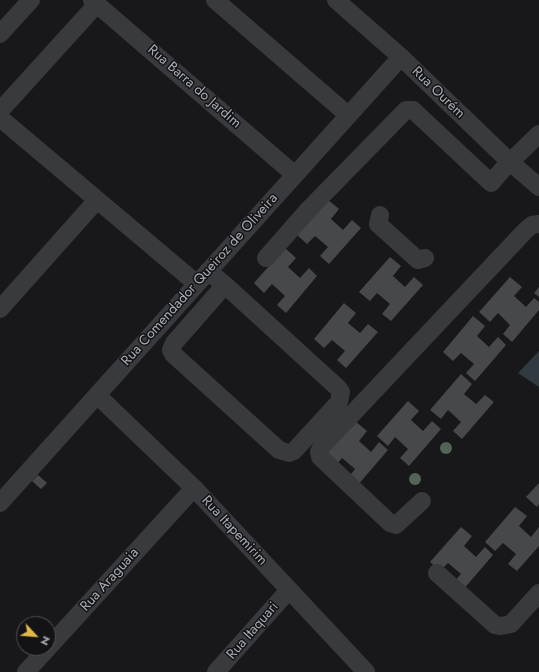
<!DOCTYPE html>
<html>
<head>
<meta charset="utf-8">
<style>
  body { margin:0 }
  #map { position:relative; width:539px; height:672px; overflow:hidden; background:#18181a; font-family:Jost,sans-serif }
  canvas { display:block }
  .north { position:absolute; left:16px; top:616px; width:40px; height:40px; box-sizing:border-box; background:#131315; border:1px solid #505156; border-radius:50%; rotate:116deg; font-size:11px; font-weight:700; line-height:16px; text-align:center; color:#abaeb8 }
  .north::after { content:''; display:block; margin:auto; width:14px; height:18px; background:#e1b748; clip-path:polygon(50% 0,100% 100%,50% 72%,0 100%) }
</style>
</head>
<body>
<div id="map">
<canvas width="539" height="672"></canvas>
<div class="north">N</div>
</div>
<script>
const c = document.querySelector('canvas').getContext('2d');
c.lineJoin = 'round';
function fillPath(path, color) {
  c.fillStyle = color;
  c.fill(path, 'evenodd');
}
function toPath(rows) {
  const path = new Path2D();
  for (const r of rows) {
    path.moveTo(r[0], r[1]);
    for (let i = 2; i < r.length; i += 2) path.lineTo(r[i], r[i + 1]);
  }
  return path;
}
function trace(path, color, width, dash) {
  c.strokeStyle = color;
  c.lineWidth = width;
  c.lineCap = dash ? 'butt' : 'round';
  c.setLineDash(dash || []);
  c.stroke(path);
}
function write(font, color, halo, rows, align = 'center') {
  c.font = font + ' Jost,sans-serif';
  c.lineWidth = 3;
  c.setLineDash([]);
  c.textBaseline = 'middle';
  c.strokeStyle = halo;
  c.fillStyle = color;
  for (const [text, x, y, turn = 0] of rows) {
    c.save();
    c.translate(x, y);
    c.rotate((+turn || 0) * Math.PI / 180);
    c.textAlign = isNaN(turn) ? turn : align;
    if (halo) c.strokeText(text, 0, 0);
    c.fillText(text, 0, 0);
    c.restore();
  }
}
fillPath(toPath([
  [539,351,539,387,518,373]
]), '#323a41');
fillPath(toPath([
  [327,199,339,209,331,219,343,230,352,220,361,228,329,264,320,256,328,247,315,236,307,244,297,235],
  [285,248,296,258,288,267,300,278,309,268,317,276,286,313,277,305,285,296,272,284,264,293,254,283],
  [390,257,401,266,393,276,405,287,414,277,423,285,391,321,382,314,390,304,377,293,370,301,359,292],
  [510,277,522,287,514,296,526,307,534,298,539,302,539,310,512,342,503,334,510,325,498,313,490,322,479,312],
  [539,287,539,297,534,293],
  [344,303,356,313,348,323,360,333,368,324,378,332,346,368,337,360,345,351,332,340,324,348,314,339],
  [473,316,485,326,477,336,489,347,498,337,506,345,475,381,466,373,474,364,461,353,453,361,443,352],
  [461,374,472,384,464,394,476,404,485,395,494,402,462,439,453,431,461,422,448,410,441,419,430,410],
  [408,401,419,411,411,420,423,431,432,421,441,429,409,466,400,458,408,449,395,437,388,446,377,436],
  [355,421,367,431,359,441,371,452,379,442,388,450,357,486,348,478,355,469,342,458,335,466,324,457],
  [38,475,47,483,41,489,32,481],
  [539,483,539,504,537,507,526,497],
  [515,507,527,516,519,526,531,537,539,527,539,546,517,571,508,564,516,554,503,543,495,551,485,542],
  [461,527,472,536,464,546,476,557,485,547,493,555,462,591,453,583,461,574,448,563,440,571,430,562]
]), '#47484c');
trace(toPath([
  [92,0,295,175],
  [215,0,348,115],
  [336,0,401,57,510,162,539,187],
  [0,34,31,0],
  [0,111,97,4],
  [0,118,197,284],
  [380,215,378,224,418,260,425,258],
  [266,258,309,209,406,110,413,110,491,183,504,168,539,134],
  [208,271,225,285,338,388,341,392,339,402,294,451,289,453,279,450,173,354,171,350,174,343,225,285],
  [0,309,97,200],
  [97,395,194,488,366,672],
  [422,501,396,525,390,523,320,457,319,452,322,446,525,231,532,225,539,224],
  [0,503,401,57],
  [437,573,495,625,501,626,511,624,539,593],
  [26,672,194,488],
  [216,672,289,590]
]), '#393a3e', 18);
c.fillStyle = '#536356';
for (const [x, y] of [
  [446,448],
  [415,479]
]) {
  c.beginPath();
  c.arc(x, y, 6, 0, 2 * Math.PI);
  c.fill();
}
write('14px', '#abaeb8', '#131315', [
  ["Rua Barra do Jardim",194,87,41],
  ["Rua Ourém",438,93,44],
  ["Rua Comendador Queiroz de Oliveira",200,280,-48],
  ["Rua Itapemirim",234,531,47],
  ["Rua Araguaia",110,580,-48],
  ["Rua Itaquari",253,631,-49]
]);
</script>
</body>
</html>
